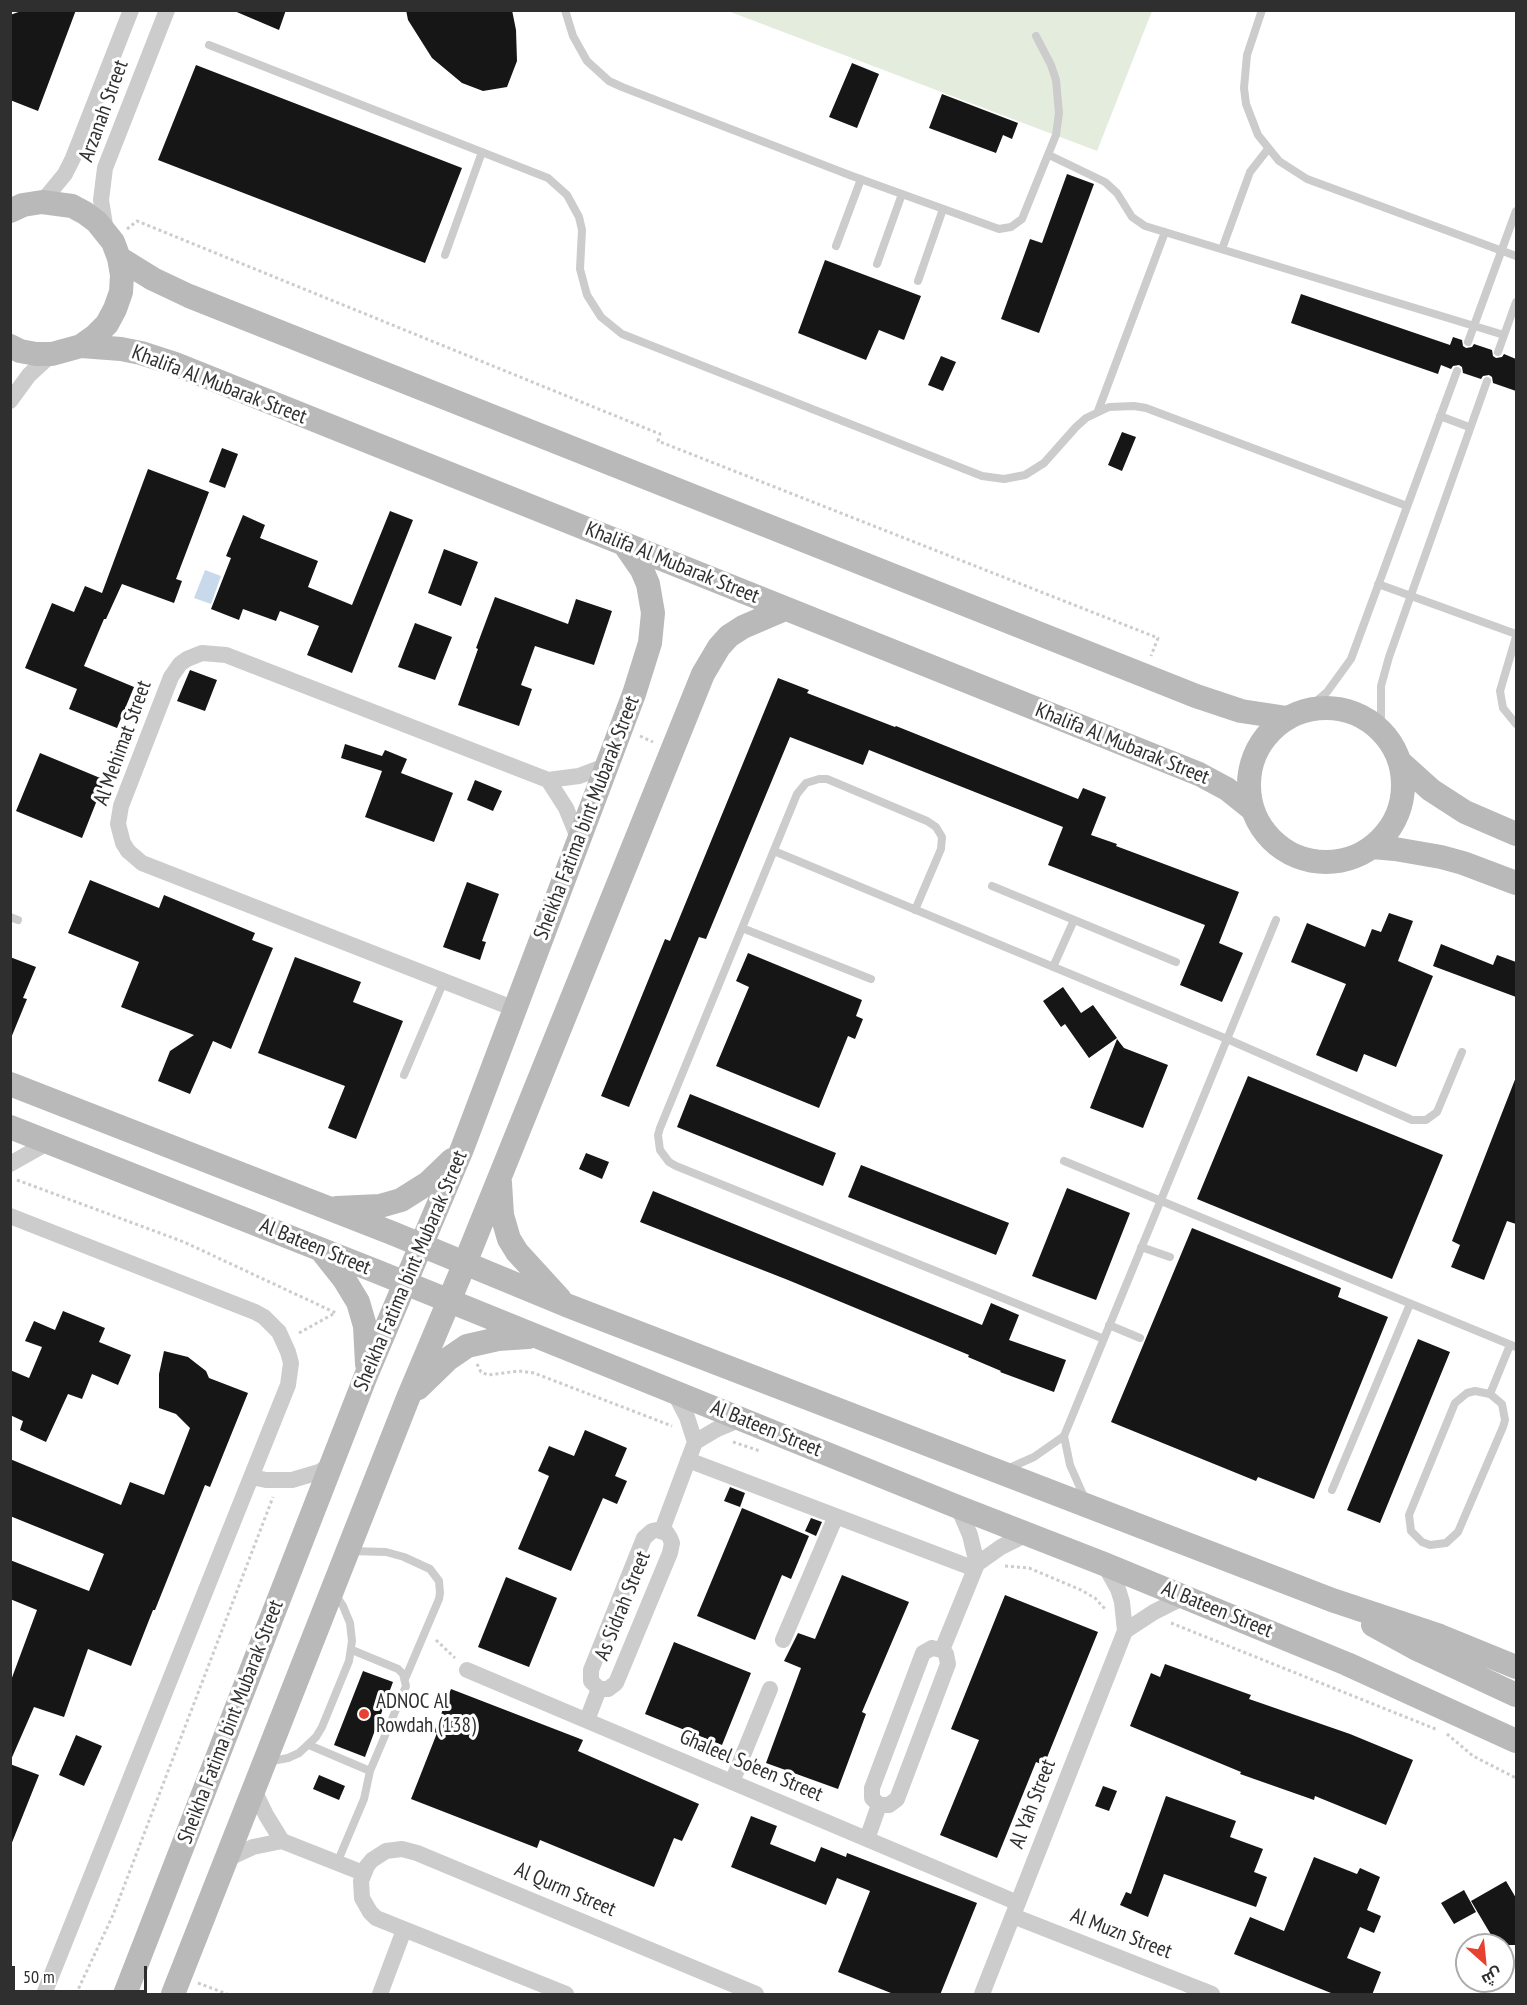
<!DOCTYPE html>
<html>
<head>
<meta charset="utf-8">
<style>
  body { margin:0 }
  #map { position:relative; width:1527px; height:2005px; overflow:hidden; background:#fff; font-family:"PT Sans Narrow",Cairo,sans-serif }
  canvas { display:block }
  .frame { position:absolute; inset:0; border:12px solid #2f2f2f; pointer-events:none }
  .north { position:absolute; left:1455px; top:1933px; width:60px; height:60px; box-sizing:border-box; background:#fff; border:2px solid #acacac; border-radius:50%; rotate:153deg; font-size:16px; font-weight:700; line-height:24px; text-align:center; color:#2f2f2f }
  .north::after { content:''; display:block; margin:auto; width:21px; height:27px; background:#e64131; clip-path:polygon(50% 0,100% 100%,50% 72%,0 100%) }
  .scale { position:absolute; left:12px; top:1966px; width:135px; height:27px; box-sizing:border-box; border:3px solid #2f2f2f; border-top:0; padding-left:8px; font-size:18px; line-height:21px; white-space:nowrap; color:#2f2f2f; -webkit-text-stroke:4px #fff; paint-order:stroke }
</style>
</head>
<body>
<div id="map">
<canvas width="1527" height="2005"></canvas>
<div class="frame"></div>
<div class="north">ش</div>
<div class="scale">50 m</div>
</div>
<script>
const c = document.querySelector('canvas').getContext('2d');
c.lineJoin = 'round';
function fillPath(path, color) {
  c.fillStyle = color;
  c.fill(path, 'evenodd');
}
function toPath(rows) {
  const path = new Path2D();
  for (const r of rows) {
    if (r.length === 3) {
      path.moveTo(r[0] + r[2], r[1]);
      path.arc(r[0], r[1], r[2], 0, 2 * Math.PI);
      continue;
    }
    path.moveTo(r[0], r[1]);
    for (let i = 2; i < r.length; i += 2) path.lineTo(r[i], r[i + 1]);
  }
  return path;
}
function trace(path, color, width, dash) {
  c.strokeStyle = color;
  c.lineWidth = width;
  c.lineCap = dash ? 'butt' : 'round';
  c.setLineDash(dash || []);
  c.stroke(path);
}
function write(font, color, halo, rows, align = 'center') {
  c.font = font + ' "PT Sans Narrow",sans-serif';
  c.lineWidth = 6;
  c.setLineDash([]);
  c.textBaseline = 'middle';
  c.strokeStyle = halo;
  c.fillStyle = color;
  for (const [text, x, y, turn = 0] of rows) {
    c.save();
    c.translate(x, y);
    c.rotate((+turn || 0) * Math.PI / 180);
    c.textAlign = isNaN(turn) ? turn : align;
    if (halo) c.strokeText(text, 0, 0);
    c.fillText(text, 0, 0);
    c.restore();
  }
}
fillPath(toPath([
  [728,11,1152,11,1097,151]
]), '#e3ecdd');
fillPath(toPath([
  [205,570,221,576,211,604,194,598]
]), '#c9d9ec');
fillPath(toPath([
  [24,10,76,10,38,111,10,100,10,15],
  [232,10,286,10,279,30],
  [406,10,512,10,516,30,517,61,507,87,483,91,462,83,432,58,408,20],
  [852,63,879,74,857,128,829,117],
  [196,65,462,168,425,263,158,160],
  [942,94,1018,123,1012,139,1003,135,996,153,929,128],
  [1067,174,1094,184,1039,333,1001,319,1030,239,1042,243],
  [825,260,921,296,904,340,879,330,866,360,798,333],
  [1301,294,1450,345,1453,337,1462,340,1463,346,1466,348,1472,347,1474,344,1492,350,1493,356,1496,358,1502,357,1504,354,1516,359,1516,391,1493,383,1492,377,1489,375,1483,376,1481,379,1463,373,1462,367,1459,365,1453,366,1451,369,1441,365,1438,374,1291,323],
  [941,356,956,362,943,391,928,385],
  [1122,432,1136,437,1122,471,1108,465],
  [222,448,238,454,225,488,209,482],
  [148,469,209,492,176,579,182,581,174,603,122,584,106,619,104,619,84,666,134,687,117,728,69,709,77,689,25,668,52,603,74,612,85,586,102,593],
  [390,511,413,520,352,673,307,655,319,626,280,611,276,621,243,609,239,620,211,609,231,558,226,556,243,515,265,525,260,538,318,561,308,587,352,605],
  [444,549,478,562,461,606,428,593],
  [495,597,568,624,576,599,612,611,594,665,535,646,521,685,532,689,519,726,458,705,478,649,476,648],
  [415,623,452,637,435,680,398,667],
  [190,670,217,680,205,711,177,701],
  [778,678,809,690,807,693,895,727,896,726,1078,799,1083,788,1106,797,1091,835,1117,844,1116,846,1239,892,1219,943,1243,953,1222,1002,1180,985,1205,925,1048,865,1063,827,869,750,863,765,790,737,706,939,699,937,629,1107,601,1096,665,939,670,941],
  [345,744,382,756,385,750,407,759,401,773,453,793,434,842,365,817,382,771,341,758],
  [40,753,105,780,82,838,16,811],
  [475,780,502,791,493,811,467,800],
  [90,880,159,908,164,895,255,933,252,940,273,948,231,1049,213,1041,190,1094,158,1081,170,1051,194,1035,121,1007,139,962,68,933],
  [467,882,499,894,482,941,486,942,480,960,443,947],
  [1389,913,1413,921,1398,961,1433,976,1396,1067,1364,1054,1357,1072,1316,1055,1346,984,1291,962,1307,923,1365,947,1372,929,1381,932],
  [1441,944,1493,965,1497,955,1516,962,1516,997,1433,966],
  [748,953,862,1000,856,1016,863,1019,855,1039,848,1036,819,1108,716,1066,749,987,736,981],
  [10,957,36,967,23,998,27,999,11,1038],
  [295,957,361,982,353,1002,403,1021,356,1139,328,1128,345,1086,258,1053],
  [1063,987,1081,1013,1093,1005,1117,1038,1089,1058,1065,1024,1061,1027,1043,1001],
  [1117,1039,1124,1048,1168,1065,1143,1128,1090,1108],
  [1248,1076,1443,1155,1392,1279,1197,1199],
  [1516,1077,1516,1224,1507,1221,1484,1280,1451,1267,1460,1245,1452,1241],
  [690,1094,836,1153,823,1186,677,1127],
  [586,1153,609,1162,602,1179,579,1169],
  [861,1165,1009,1223,996,1255,848,1197],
  [1067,1188,1130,1213,1096,1300,1032,1276],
  [653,1191,982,1325,991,1303,1019,1315,1009,1340,1066,1360,1054,1392,1000,1372,1001,1371,968,1357,969,1355,788,1280,640,1222],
  [1192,1228,1341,1288,1338,1297,1388,1317,1314,1499,1258,1477,1256,1481,1111,1422],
  [63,1311,105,1328,99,1342,131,1355,118,1385,92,1374,82,1399,68,1394,46,1442,20,1430,23,1421,10,1415,10,1370,29,1378,42,1347,25,1341,34,1321,55,1330],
  [1418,1339,1450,1352,1380,1523,1347,1510],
  [164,1351,188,1357,206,1371,209,1378,248,1393,210,1487,205,1485,155,1610,153,1610,131,1666,88,1649,64,1717,34,1707,10,1762,10,1683,37,1610,10,1599,10,1560,89,1591,104,1554,10,1516,10,1459,121,1505,130,1482,164,1495,190,1428,176,1414,159,1408,159,1374],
  [585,1430,627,1448,615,1476,627,1481,617,1504,603,1498,571,1571,518,1549,549,1476,538,1471,549,1446,574,1456],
  [730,1487,745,1493,740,1507,724,1501],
  [742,1508,809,1536,791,1579,782,1575,755,1640,697,1616],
  [811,1518,822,1522,816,1536,805,1531],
  [842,1575,909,1602,862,1712,866,1714,838,1789,766,1763,801,1668,784,1661,798,1633,815,1639],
  [506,1577,557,1598,529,1667,478,1647],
  [1005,1595,1098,1632,1044,1765,1036,1762,997,1858,940,1835,979,1740,951,1729],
  [674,1642,751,1673,722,1745,645,1714],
  [1165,1664,1251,1695,1249,1699,1350,1734,1413,1760,1386,1825,1315,1796,1314,1800,1240,1774,1241,1772,1130,1726,1151,1673,1160,1677],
  [363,1671,393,1682,365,1757,334,1745],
  [451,1689,583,1740,578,1751,699,1804,682,1841,674,1838,654,1887,540,1840,537,1848,411,1799,437,1733,434,1732],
  [76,1735,102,1746,84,1786,59,1775],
  [10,1764,39,1775,11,1845,10,1845],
  [319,1775,345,1786,339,1800,313,1789],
  [1103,1786,1117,1791,1109,1811,1095,1806],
  [1166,1796,1236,1821,1230,1837,1263,1849,1254,1872,1267,1877,1256,1907,1164,1874,1148,1917,1120,1905,1126,1892,1131,1894],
  [751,1816,777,1826,770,1844,815,1862,821,1847,846,1857,847,1853,977,1903,940,1995,896,1995,838,1972,870,1891,837,1878,826,1905,731,1867],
  [1314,1857,1357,1874,1360,1868,1380,1877,1367,1910,1381,1916,1374,1933,1360,1927,1347,1958,1381,1972,1372,1995,1336,1995,1234,1954,1250,1917,1284,1931],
  [1506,1881,1516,1898,1516,1945,1497,1945,1471,1901],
  [1464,1890,1476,1912,1454,1924,1441,1903]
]), '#161616');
trace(toPath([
  [127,229,137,221,660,434,658,441,1158,638,1151,656],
  [10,475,11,475],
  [640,736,653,742],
  [17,1180,184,1242,336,1313],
  [299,1333,335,1313],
  [477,1364,481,1372,488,1375,519,1371,534,1373,672,1426],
  [733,1442,760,1451],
  [1005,1566,1029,1568,1081,1590,1095,1598,1106,1610],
  [1171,1623,1438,1730],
  [436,1640,455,1658],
  [1447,1734,1473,1756,1516,1778],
  [198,1983,227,1994],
  [76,1994,113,1915,273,1497]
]), '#ccc', 3, [3, 3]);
trace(toPath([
  [565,10,573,36,587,61,609,81,622,87,852,176,999,229,1011,227,1022,219,1056,135,1059,113,1056,80,1051,65,1036,36],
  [1262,10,1247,55,1244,88,1246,104,1258,135,1279,161,1307,179,1516,256],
  [209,45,548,178,567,195,579,217,582,230,580,269,587,295,601,317,622,334,982,476,1004,479,1025,475,1044,463,1076,427,1086,418,1109,407,1134,406,1146,408,1407,506],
  [1049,155,1105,182,1117,193,1132,217,1145,226,1504,335],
  [836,246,861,179],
  [1222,249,1250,172,1268,149],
  [445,255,482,152],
  [877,264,902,194],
  [918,281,943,209],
  [1468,342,1516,211],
  [1498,352,1516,302],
  [1098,411,1165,232],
  [1440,416,1469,427],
  [1378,584,1516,634],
  [1516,637,1500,691,1503,708,1516,724],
  [1306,710,1327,692,1351,659,1457,371],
  [1381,730,1381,686,1389,657,1487,381],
  [774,851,1227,1039,1412,1120,1426,1120,1437,1112,1462,1052],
  [992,886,1176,962],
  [915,910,941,849,942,837,936,827,927,821,827,779,819,779,806,783,797,794,660,1128,658,1135,660,1150,669,1162,676,1166,1104,1339],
  [10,917,18,920],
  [742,928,871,979],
  [1053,967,1074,920],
  [404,1075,444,981],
  [1064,1161,1516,1347],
  [1141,1247,1170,1257],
  [1109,1325,1140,1338],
  [1475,1391,1490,1394,1502,1404,1505,1420,1503,1427,1458,1532,1446,1543,1430,1545,1422,1542,1411,1531,1409,1515,1455,1403,1467,1393,1475,1391],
  [1490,1394,1510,1345],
  [1064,1436,1070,1465,1085,1499],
  [1007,1469,1034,1457,1064,1436,1276,920],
  [1332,1490,1410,1304],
  [351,1551,386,1552,404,1557,430,1569,439,1581,440,1593,439,1599,405,1679],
  [309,1745,370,1771],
  [267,1762,288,1758,299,1753,316,1737,322,1727,349,1661,352,1641,350,1623,343,1606,335,1594],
  [337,1863,364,1799,370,1771,406,1686,403,1674,398,1669,352,1650]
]), '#ccc', 8);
trace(toPath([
  [42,202,65,174,73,158,131,10],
  [106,231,101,200,105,168,167,10],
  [10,401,29,375,52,354],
  [548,780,566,808,579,840],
  [515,1009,142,863,128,851,123,843,118,824,121,806,171,677,180,664,187,659,202,653,226,655,548,780,579,776,608,765],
  [10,1164,49,1142],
  [10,1216,255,1312,264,1317,279,1332,288,1352,291,1363,288,1385,44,1994],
  [695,1442,717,1429,741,1419],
  [688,1460,975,1569],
  [252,1477,266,1480,292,1480,319,1472,331,1465],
  [958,1507,970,1535,977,1564],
  [657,1530,667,1533,670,1538,672,1543,670,1553,616,1683,608,1689,599,1689,591,1681,591,1670,644,1538,652,1531,657,1530],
  [662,1530,695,1442,687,1417,674,1392],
  [1125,1631,1154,1612,1184,1597],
  [783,1640,836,1516],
  [932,1648,942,1650,946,1654,948,1664,897,1799,889,1805,879,1805,872,1798,872,1788,923,1653,932,1648],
  [942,1650,977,1564,1001,1547,1027,1534],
  [467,1670,1018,1903],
  [587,1720,599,1689],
  [732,1782,770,1689],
  [253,1788,266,1815,282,1841],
  [867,1839,879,1805],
  [227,1859,253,1847,282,1841,363,1873],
  [1013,1916,1212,1994],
  [380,1994,404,1930],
  [566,1994,376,1918,370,1912,362,1898,361,1881,367,1866,372,1860,386,1851,402,1849,417,1853,756,1994],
  [982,1994,1125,1631,1122,1602,1118,1589,1104,1564]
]), '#ccc', 16);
trace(toPath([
  [10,211,23,205,42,202,72,206,85,213,97,222,113,242,119,258,122,275,121,292,115,309,107,324,95,336,81,346,52,354,36,354,20,351,10,346],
  [119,258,153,279,189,296,1196,696,1241,711,1287,718],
  [81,346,121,349,141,353,175,364,1199,774,1227,789,1252,809],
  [1326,785,77],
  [1401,763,1431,790,1465,812,1516,834],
  [1372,847,1395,849,1441,857,1463,863,1516,883],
  [10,1084,392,1233,566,1305,1332,1600,1440,1636,1516,1667],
  [10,1127,378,1272,958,1507,1104,1564,1347,1664,1516,1741],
  [500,1183,502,1215,509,1239,517,1252,560,1299],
  [337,1208,380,1206,401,1200,428,1183,452,1160],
  [321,1250,344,1279,358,1302,365,1326,367,1364],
  [418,1388,448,1359,467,1346,498,1339,528,1337],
  [1373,1625,1415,1648,1516,1695],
  [125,1994,367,1373,462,1149,634,694,650,643,653,613,648,584,642,570,624,544],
  [173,1994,408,1398,465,1263,703,674,719,647,729,636,743,627,785,609]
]), '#b9b9b9', 24);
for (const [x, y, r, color] of [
  [364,1714,6,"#e64131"]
]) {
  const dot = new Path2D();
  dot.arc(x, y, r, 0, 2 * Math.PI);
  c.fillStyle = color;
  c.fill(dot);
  trace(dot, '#fff', 2);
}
write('21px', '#2f2f2f', '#fff', [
  ["Arzanah Street",104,111,-70],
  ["Khalifa Al Mubarak Street",219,385,21],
  ["Khalifa Al Mubarak Street",672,563,22],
  ["Al Mehimat Street",123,743,-70],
  ["Khalifa Al Mubarak Street",1122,744,22],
  ["Sheikha Fatima bint Mubarak Street",587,818,-69],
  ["Al Bateen Street",315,1247,22],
  ["Sheikha Fatima bint Mubarak Street",411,1271,-67],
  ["Al Bateen Street",766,1429,22],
  ["As Sidrah Street",623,1606,-68],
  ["Al Bateen Street",1217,1610,22],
  ["Sheikha Fatima bint Mubarak Street",231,1722,-69],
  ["Ghaleel So'een Street",751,1766,23],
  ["Al Yah Street",1033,1804,-69],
  ["Al Qurm Street",565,1890,23],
  ["Al Muzn Street",1121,1934,21]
]);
write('21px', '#2f2f2f', '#fff', [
  ["ADNOC Al",376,1702],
  ["Rowdah (138)",376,1726]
], 'left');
</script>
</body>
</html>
